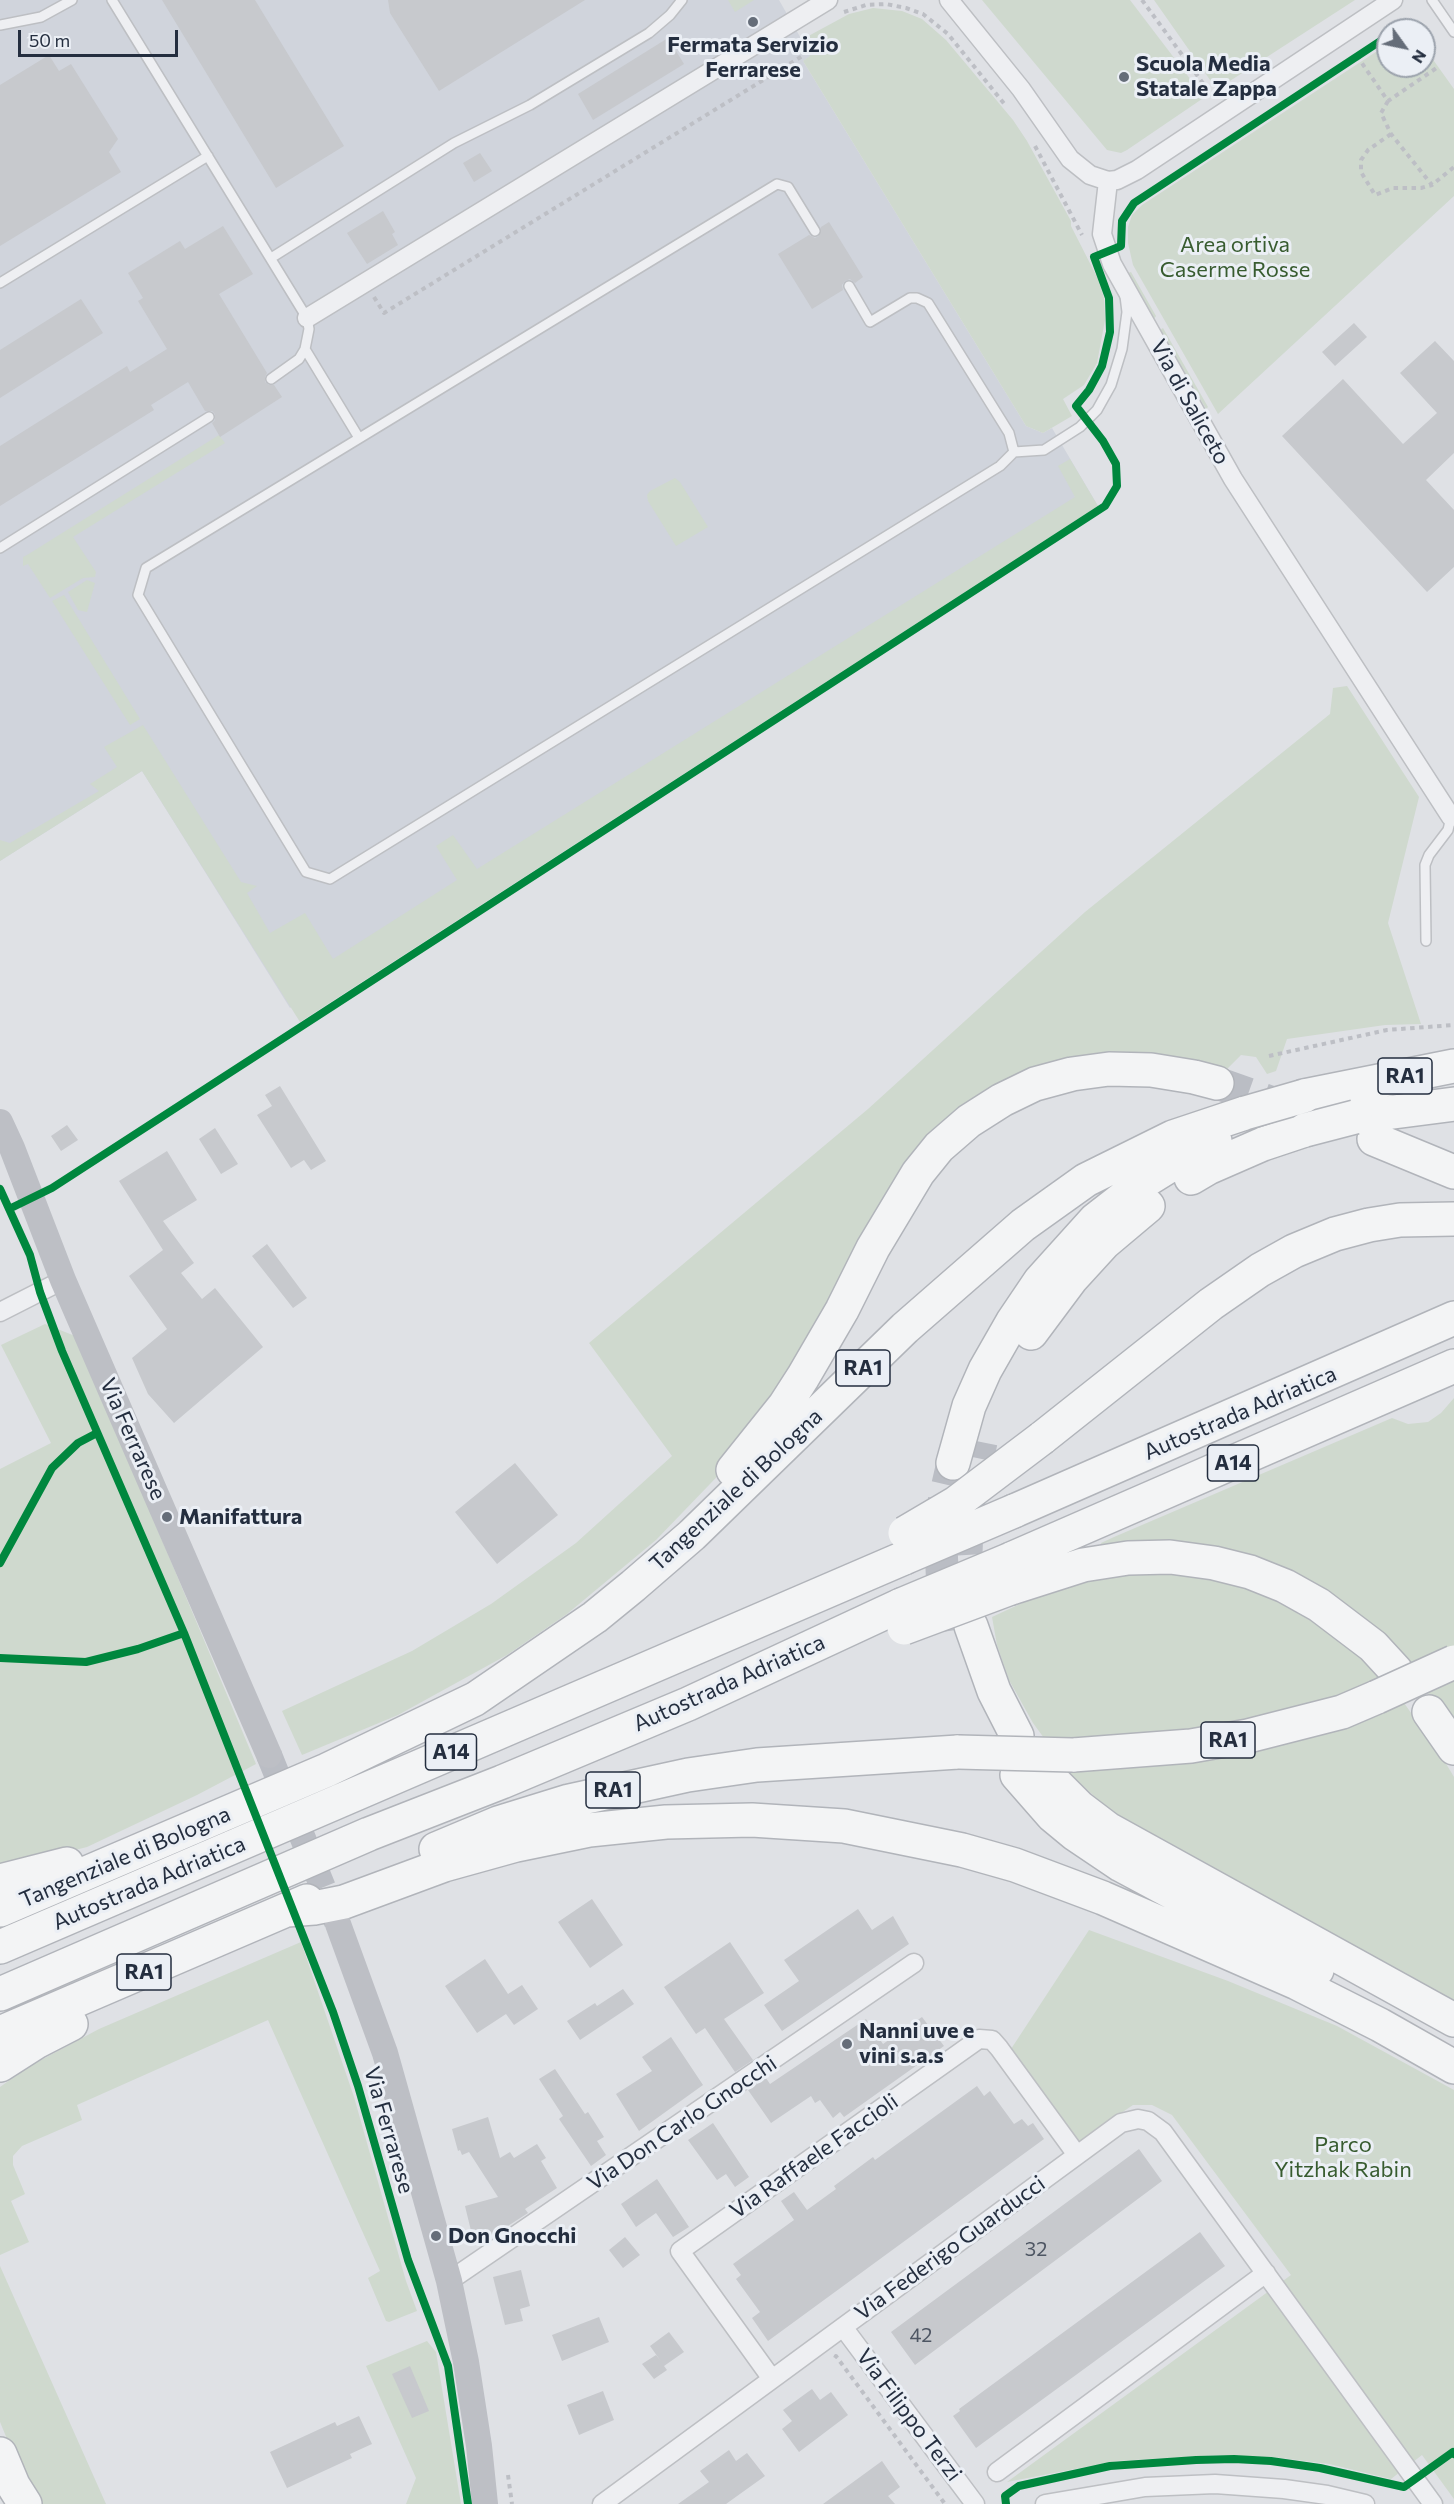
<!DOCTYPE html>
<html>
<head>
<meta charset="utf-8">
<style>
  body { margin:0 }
  #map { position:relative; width:1454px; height:2504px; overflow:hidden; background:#dfe1e5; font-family:Commissioner,sans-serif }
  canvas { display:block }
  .north { position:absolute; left:1376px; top:18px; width:60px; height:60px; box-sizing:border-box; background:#ebeff5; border:2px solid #9ba2ac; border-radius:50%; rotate:123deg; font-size:16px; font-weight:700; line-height:24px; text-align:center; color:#242e3f }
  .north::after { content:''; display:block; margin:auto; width:21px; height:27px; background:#656d79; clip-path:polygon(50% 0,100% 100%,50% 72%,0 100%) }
  .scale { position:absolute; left:18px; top:30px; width:160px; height:27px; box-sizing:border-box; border:3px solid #242e3f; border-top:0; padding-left:8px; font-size:18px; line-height:21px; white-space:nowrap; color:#242e3f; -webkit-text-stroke:4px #ebeff5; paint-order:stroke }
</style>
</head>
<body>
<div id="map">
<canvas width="1454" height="2504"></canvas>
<div class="north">N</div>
<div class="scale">50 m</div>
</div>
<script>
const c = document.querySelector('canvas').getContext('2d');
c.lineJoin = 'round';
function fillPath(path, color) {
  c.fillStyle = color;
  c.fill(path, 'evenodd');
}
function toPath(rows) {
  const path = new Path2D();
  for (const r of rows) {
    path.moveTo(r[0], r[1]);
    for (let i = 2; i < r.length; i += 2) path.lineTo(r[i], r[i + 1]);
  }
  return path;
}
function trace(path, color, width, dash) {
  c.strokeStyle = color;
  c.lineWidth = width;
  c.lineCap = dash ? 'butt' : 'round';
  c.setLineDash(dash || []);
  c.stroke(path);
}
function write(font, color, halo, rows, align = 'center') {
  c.font = font + ' Commissioner,sans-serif';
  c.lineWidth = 6;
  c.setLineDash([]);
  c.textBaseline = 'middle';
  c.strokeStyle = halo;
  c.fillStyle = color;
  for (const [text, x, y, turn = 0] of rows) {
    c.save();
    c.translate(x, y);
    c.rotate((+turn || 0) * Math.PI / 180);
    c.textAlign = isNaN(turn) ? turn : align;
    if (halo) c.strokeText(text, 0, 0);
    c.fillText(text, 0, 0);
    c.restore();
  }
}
fillPath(toPath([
  [0,0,779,0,811,56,803,61,1026,426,1043,433,1052,428,1098,506,290,1008,142,771,0,861]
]), '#d0d4dc');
fillPath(toPath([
  [728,0,754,0,735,12],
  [982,0,1130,0,1194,84,1202,99,1127,150,1121,153,1107,150],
  [1154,0,1355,0,1219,88,1215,87],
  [873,8,902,11,922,19,946,40,1013,120,1027,141,1071,221,1071,226,1098,279,1104,298,1105,320,1097,363,1084,385,1063,399,1072,416,1043,433,1026,426,803,61,810,56,801,40,849,14],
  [1388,44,1388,66,1424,66,1424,47,1454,89,1454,196,1218,414,1133,265,1128,243,1128,227,1132,215,1142,205],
  [1131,272,1156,316,1154,319,1128,273],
  [1163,328,1208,407,1206,409,1160,330],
  [219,435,225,443,73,537,96,572,95,577,83,578,50,598,28,564,23,566,23,557,27,555],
  [1070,459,1098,506,300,1022,142,771,0,861,0,840,10,843,99,791,90,784,117,767,104,747,143,725,241,882,257,886,247,893,270,933,305,913,333,959,457,880,436,846,453,835,477,869,1075,497,1058,466],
  [675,478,680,482,708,527,676,546,648,501,647,495,650,491],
  [87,580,95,583,87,612,78,610,68,592],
  [64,595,140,719,130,725,52,601],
  [1347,686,1419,797,1388,923,1421,1024,1385,1025,1287,1039,1276,1071,1267,1074,1256,1057,1241,1055,1227,1069,1187,1059,965,1114,736,1457,656,1540,567,1614,507,1655,398,1715,302,1755,282,1711,412,1651,491,1604,576,1543,672,1456,589,1343,868,1109,1085,912,1330,714,1333,688],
  [45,1324,75,1336,84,1354,256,1764,197,1795,87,1847,0,1869,0,1469,51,1443,1,1345],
  [1454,1398,1454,1728,1422,1685,1337,1605,1100,1547,1101,1543,1114,1537,1392,1418,1408,1424,1428,1422,1441,1413],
  [1179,1571,1235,1584,1288,1603,1327,1627,1390,1683,1442,1757,1454,1777,1454,2004,1118,1818,1071,1775,1033,1723,1009,1680,997,1645,992,1617,1035,1597,1098,1577],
  [1089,1930,1228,1981,1337,2026,1454,2090,1454,2499,1422,2455,1391,2479,1329,2464,1273,2457,1217,2455,1117,2461,1007,2482,1291,2275,1172,2115,1152,2105,1133,2105,1090,2134,1081,2149,1011,2049],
  [301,1942,354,2097,406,2281,417,2311,389,2322,386,2321,368,2278,380,2271,268,2020,77,2105,82,2120,22,2146,13,2156,13,2165,25,2194,11,2201,29,2242,0,2255,0,2087,28,2067,99,2029],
  [0,2266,106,2504,34,2504,0,2422],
  [427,2341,436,2352,461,2504,406,2504,416,2478,366,2366]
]), '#cfd9ce');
fillPath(toPath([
  [162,0,255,0,344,146,276,188],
  [388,0,585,0,439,91,390,13],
  [668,38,684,64,593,120,578,94],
  [49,55,59,71,71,64,118,139,109,152,121,172,0,246,0,85],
  [480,153,492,171,474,182,463,163],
  [383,211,395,232,392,234,398,245,367,264,347,233],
  [829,222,863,277,855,283,850,279,845,281,842,285,843,290,812,309,778,254,809,235,815,238,819,236,821,227],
  [223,226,253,274,219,294,267,373,265,377,265,382,269,385,274,385,282,397,220,437,212,423,215,420,215,414,212,411,205,411,188,382,151,405,154,410,0,506,0,446,127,366,130,372,167,349,138,301,143,298,128,273,180,241,185,249],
  [81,299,103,333,0,398,0,350],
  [1354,323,1367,337,1335,366,1322,352],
  [1435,341,1454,361,1454,453,1426,480,1454,510,1454,567,1427,592,1282,436,1343,379,1403,444,1437,413,1400,373],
  [280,1086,326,1161,311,1170,304,1160,291,1168,257,1115,272,1106,265,1095],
  [67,1125,78,1140,61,1151,51,1136],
  [215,1128,238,1164,221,1174,199,1139],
  [167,1151,197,1200,163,1221,194,1263,181,1273,202,1299,215,1288,263,1347,174,1423,148,1394,132,1358,167,1329,129,1276,163,1250,119,1181],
  [267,1244,307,1298,293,1308,252,1256],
  [515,1463,558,1515,497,1564,455,1512],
  [592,1899,623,1945,590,1968,558,1922],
  [858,1909,872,1930,893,1916,909,1944,782,2031,764,2005,799,1981,784,1960],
  [730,1942,764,1993,724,2019,753,2060,735,2072,705,2028,696,2034,664,1987],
  [485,1959,508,1994,522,1985,538,2009,514,2025,506,2014,477,2033,445,1986],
  [623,1989,634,2004,580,2040,567,2021,595,2003,597,2006],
  [922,2017,944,2046,844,2117,840,2112,833,2118,820,2100,815,2103,811,2096,771,2123,748,2090,766,2078,770,2084,866,2019,883,2044],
  [671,2037,703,2085,639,2131,616,2094,652,2071,642,2057],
  [555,2069,585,2114,588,2112,604,2137,597,2141,606,2155,591,2166,559,2119,563,2116,539,2079],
  [977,2086,984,2096,990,2091,1014,2124,1022,2119,1028,2126,1033,2123,1044,2139,768,2341,752,2318,760,2312,736,2279,741,2275,733,2264,794,2220,781,2201,794,2192,807,2210,836,2189,834,2186,873,2157,875,2160],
  [488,2117,500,2158,510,2152,514,2158,537,2144,546,2158,541,2161,557,2188,525,2209,528,2213,497,2233,473,2239,465,2206,498,2197,469,2152,462,2155,460,2150,458,2151,452,2129],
  [713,2123,749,2177,735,2187,726,2174,717,2180,688,2140],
  [1139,2149,1162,2181,915,2365,891,2332],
  [657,2179,689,2227,673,2237,656,2213,636,2227,621,2204],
  [1200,2232,1225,2266,976,2448,953,2416,960,2411,959,2409],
  [625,2237,640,2255,623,2268,609,2250],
  [521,2270,530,2306,520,2309,523,2321,505,2325,493,2277],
  [599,2317,609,2342,562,2361,552,2335],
  [669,2332,684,2352,664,2366,667,2370,654,2379,642,2364,656,2355,660,2360,650,2346],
  [410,2366,429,2411,412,2418,392,2374],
  [812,2389,820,2400,831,2392,848,2415,799,2452,782,2429,792,2421,783,2410],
  [603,2391,614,2420,579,2435,567,2405],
  [359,2416,372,2444,350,2454,352,2458,287,2488,270,2452,335,2422,337,2426],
  [729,2450,736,2461,747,2453,765,2476,726,2504,678,2504,709,2482,700,2471],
  [882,2461,900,2487,888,2496,895,2504,823,2504]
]), '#c7c9cd');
trace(toPath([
  [269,1755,337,1922]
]), '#babdc4', 26, [26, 13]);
trace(toPath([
  [1217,1083,1290,1109],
  [969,1604,966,1553,968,1505,981,1442],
  [949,1631,943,1590,941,1547,944,1502,953,1463]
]), '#babdc4', 33, [33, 16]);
const service = toPath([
  [112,0,307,318,309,329,305,349,299,359,271,379],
  [1432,0,1454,32],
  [0,25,41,17,72,0],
  [815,231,788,187,777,184,146,568,138,595,306,872,330,879,1000,466,1014,452,1009,433,928,303,917,298,910,298,870,322,849,286],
  [271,258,454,143,530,105,649,33,670,15,682,0],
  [0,283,208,156],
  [305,349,359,438],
  [1014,452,1044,450,1080,427,1097,410,1111,385,1122,349,1127,312,1125,296],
  [0,548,209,417],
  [1426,941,1425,865,1429,855,1448,830,1451,817]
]);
const minor = toPath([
  [949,0,1021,89,1070,159,1090,175,1108,181,1117,180,1137,170,1393,0],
  [1108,181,1102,234,1112,264,1233,479,1451,817],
  [307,318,828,0],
  [0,1312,63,1280],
  [449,2281,914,1963],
  [843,2327,975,2504],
  [772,2379,680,2251,979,2039,992,2040,999,2048,1077,2155],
  [997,2472,1266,2273],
  [602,2504,1121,2123,1138,2119,1148,2121,1163,2132,1433,2504],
  [1045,2504,1145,2487,1215,2484,1284,2489,1327,2495,1365,2504]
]);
const motorway = toPath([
  [1304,1096,1454,1066],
  [1355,1117,1454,1104],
  [1374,1139,1454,1172],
  [1191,1178,1208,1168,1263,1144,1305,1130],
  [1031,1333,1072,1278,1104,1243,1148,1206],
  [1042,1438,1211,1304,1260,1270,1294,1251,1335,1234,1369,1225,1400,1220,1454,1219],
  [953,1463,969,1406,985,1370,1013,1321,1040,1281,1095,1220,1145,1181,1182,1158,1215,1141],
  [733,1470,785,1405,803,1377,842,1310,873,1248,918,1173,939,1147,969,1121,1002,1100,1035,1084,1072,1074,1109,1069,1151,1070,1194,1077,1217,1083],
  [1014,1511,1454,1318],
  [1011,1559,1454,1366],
  [1011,1588,1083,1565,1128,1558,1170,1557,1214,1563,1250,1572,1285,1586,1319,1605,1373,1646,1396,1671],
  [971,1626,994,1691,1017,1736],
  [1429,1712,1454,1748],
  [1073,1755,1191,1746,1248,1736,1342,1712,1377,1697],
  [1017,1775,1052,1815,1075,1834,1121,1865,1317,1970],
  [1047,1775,1079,1807,1108,1829,1454,2020],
  [436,1849,498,1823,569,1801,688,1775,757,1765,958,1752],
  [0,1881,67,1864],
  [0,1910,327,1770,475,1699,595,1617,633,1586,692,1535,905,1328,1023,1225,1086,1180,1173,1137,1245,1113],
  [287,1910,314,1908,344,1902,444,1865,516,1845,589,1830,666,1822,752,1820,844,1826,962,1850,1015,1865,1103,1898,1297,1983,1380,2025,1454,2067],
  [0,1947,904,1558],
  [0,1994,369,1834,502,1782,688,1704,901,1605],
  [0,2033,307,1901],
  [0,2065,36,2042,71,2024],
  [0,2454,13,2485,25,2504]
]);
trace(service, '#bdbfc3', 12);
trace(minor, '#bdbfc3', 21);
trace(motorway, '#b1b4ba', 36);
trace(toPath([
  [1142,0,1213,97],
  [844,12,866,5,886,4,906,8,923,14,948,34,1006,106],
  [1357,56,1388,101,1438,67],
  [1388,101,1381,113,1391,134,1432,185,1454,167],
  [1391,134,1368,150,1361,160,1361,172,1375,195,1393,188,1421,188,1432,185],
  [1035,146,1082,235],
  [374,297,384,313,804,55,797,42],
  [1269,1056,1387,1030,1454,1025],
  [0,1563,52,1468,78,1443,97,1433],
  [0,1658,86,1662,138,1649,184,1633],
  [835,2358,836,2356,945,2504],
  [508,2475,512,2504]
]), '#bdbfc5', 4, [4.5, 4.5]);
trace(service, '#eeeff2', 9);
trace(minor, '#eeeff2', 18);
trace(toPath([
  [0,1122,12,1148,63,1280,269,1755],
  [338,1924,385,2053,449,2281,466,2362,479,2446,485,2504]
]), '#bdbfc5', 26);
trace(motorway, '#f3f4f5', 33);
const motorwayBridge = toPath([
  [1245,1113,1304,1096],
  [1305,1130,1355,1117],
  [905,1533,956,1503,1042,1438],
  [904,1558,1014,1511],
  [901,1605,1011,1559],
  [904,1628,1011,1588],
  [1377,1697,1454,1662],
  [958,1752,1073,1755]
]);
trace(motorwayBridge, '#b1b4ba', 36, []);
trace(motorwayBridge, '#f3f4f5', 33);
trace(toPath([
  [0,1189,30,1255,40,1292,62,1351,184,1633,333,2012,358,2086,408,2260,448,2366,468,2504],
  [9,1209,52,1188,1105,506,1117,486,1116,464,1103,441,1076,406,1089,390,1102,366,1110,332,1109,298,1094,257,1121,246,1122,221,1134,203,1388,36],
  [0,1563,52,1468,78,1443,97,1433],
  [0,1658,86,1662,138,1649,184,1633],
  [1006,2504,1005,2496,1019,2486,1110,2466,1196,2460,1234,2459,1271,2461,1320,2468,1404,2487,1453,2452,1454,2454]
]), '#00873e', 8);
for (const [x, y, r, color] of [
  [753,22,6,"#656d79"],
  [1124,77,6,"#656d79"],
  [167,1517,6,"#656d79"],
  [847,2044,6,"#656d79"],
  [436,2236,6,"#656d79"]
]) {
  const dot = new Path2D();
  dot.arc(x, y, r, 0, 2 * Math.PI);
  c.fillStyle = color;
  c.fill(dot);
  trace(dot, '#ebeff5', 2);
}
write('20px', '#4e5663', null, [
  ["32",1036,2249],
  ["42",921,2335]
]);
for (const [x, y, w] of [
  [1405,1076,54],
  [863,1368,54],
  [1233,1463,51],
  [1228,1740,54],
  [451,1752,51],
  [613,1790,54],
  [144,1972,54]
]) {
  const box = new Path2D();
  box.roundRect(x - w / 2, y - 18, w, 36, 4.5);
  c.fillStyle = '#ebeff5';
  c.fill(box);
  trace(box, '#242e3f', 1.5);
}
write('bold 21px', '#242e3f', null, [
  ["RA1",1405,1076],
  ["RA1",863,1368],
  ["A14",1233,1463],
  ["RA1",1228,1740],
  ["A14",451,1752],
  ["RA1",613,1790],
  ["RA1",144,1972]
]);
write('bold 22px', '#242e3f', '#ebeff5', [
  ["Fermata Servizio",753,45,"center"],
  ["Ferrarese",753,70,"center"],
  ["Scuola Media",1136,64],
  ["Statale Zappa",1136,89],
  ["Manifattura",179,1517],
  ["Nanni uve e",859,2031],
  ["vini s.a.s",859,2056],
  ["Don Gnocchi",448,2236]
], 'left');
write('22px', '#385c30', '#ebeff5', [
  ["Area ortiva",1235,245],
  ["Caserme Rosse",1235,270],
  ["Parco",1343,2145],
  ["Yitzhak Rabin",1343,2170]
]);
write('22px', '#242e3f', '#ebeff5', [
  ["Via di Saliceto",1190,402,61],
  ["Autostrada Adriatica",1240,1413,-23],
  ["Via Ferrarese",133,1439,66],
  ["Tangenziale di Bologna",736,1490,-43],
  ["Autostrada Adriatica",729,1683,-24],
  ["Tangenziale di Bologna",125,1857,-23],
  ["Autostrada Adriatica",149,1883,-23],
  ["Via Don Carlo Gnocchi",682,2123,-34],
  ["Via Ferrarese",389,2130,74],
  ["Via Raffaele Faccioli",814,2156,-35],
  ["Via Federigo Guarducci",950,2248,-36],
  ["Via Filippo Terzi",909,2415,53]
]);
</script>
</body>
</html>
